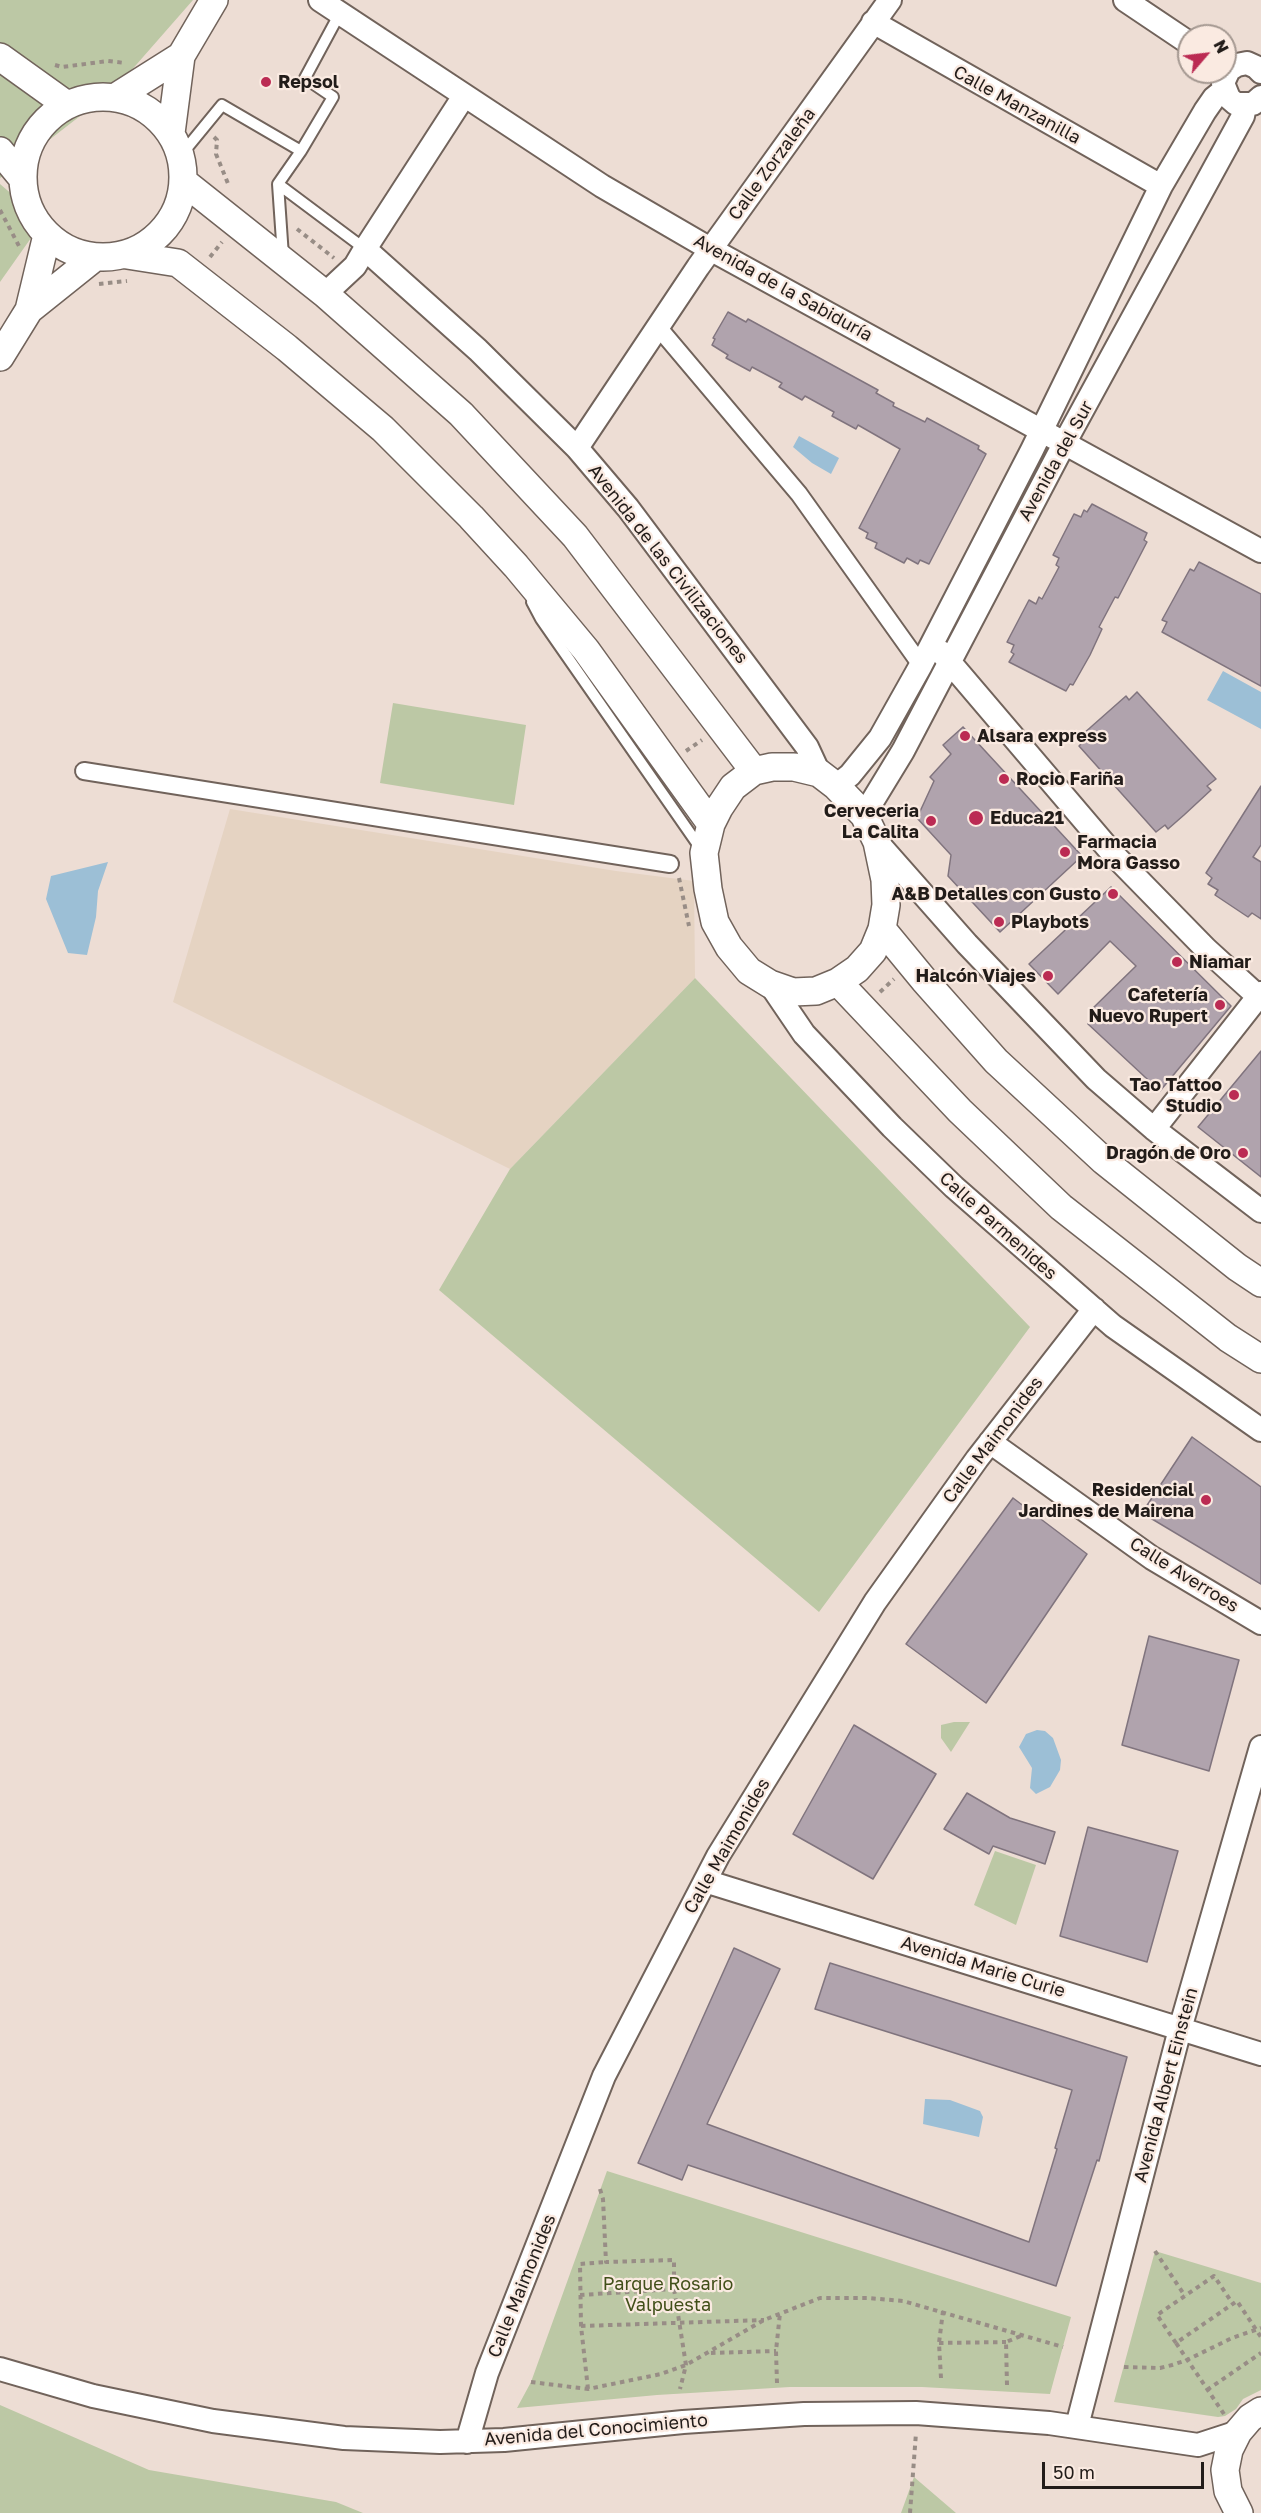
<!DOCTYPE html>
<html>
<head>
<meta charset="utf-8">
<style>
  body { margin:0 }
  #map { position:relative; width:1261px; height:2513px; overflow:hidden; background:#edddd4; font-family:"Golos Text",sans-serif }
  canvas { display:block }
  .north { position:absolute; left:1177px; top:24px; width:60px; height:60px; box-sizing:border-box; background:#faeae1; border:2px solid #a49891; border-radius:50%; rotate:62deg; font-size:16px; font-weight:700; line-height:24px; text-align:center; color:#221c19 }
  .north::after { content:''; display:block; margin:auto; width:21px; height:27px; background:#bb2b53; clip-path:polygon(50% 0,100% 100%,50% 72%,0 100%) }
  .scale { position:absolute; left:1042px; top:2462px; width:162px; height:27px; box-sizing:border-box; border:3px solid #221c19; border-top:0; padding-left:8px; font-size:18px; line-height:21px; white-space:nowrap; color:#221c19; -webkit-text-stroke:4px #faeae1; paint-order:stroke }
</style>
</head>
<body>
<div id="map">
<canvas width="1261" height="2513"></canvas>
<div class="north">N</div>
<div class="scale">50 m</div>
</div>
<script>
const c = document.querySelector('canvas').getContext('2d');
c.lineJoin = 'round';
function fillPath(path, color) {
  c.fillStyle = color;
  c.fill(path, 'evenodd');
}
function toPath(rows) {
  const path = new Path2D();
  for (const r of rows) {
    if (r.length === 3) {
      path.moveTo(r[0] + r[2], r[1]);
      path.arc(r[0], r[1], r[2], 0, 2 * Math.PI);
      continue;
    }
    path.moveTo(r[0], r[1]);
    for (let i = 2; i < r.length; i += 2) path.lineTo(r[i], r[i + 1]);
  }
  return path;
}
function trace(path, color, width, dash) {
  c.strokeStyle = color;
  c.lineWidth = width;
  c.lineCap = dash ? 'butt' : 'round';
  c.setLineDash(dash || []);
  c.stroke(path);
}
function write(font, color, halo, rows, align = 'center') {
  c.font = font + ' "Golos Text",sans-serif';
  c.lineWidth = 4.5;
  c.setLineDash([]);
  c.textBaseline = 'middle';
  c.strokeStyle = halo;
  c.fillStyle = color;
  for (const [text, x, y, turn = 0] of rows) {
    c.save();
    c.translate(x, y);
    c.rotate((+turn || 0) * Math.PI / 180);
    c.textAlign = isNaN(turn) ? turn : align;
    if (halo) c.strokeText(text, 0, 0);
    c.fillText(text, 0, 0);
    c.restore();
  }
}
fillPath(toPath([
  [230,809,616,871,694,881,695,978,510,1169,173,1002]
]), '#e5d3c2');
fillPath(toPath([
  [0,0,193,0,115,89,0,178],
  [0,184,43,221,0,282],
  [393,703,526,725,514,805,380,783],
  [695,978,1030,1327,819,1612,439,1290,510,1169],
  [954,1722,970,1722,951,1752,941,1738,941,1725],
  [995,1851,1036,1865,1016,1925,974,1905],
  [607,2171,1071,2317,1050,2394,922,2387,790,2387,657,2395,517,2408,531,2382],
  [1155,2251,1261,2283,1261,2390,1243,2399,1236,2409,1225,2416,1218,2417,1114,2402],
  [0,2405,149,2470,336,2502,363,2513,0,2513],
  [914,2477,956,2513,901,2513]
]), '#bcc8a5');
fillPath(toPath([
  [799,436,839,458,831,474,812,463,793,447],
  [1223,671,1261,692,1261,729,1207,700],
  [108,862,98,891,96,917,87,955,68,953,46,899,51,876],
  [1037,1730,1045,1731,1053,1738,1061,1760,1060,1770,1050,1787,1036,1794,1030,1788,1032,1768,1019,1747,1026,1734],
  [925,2099,950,2100,980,2111,983,2117,979,2137,923,2124]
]), '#9cbfd6');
const building = toPath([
  [728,312,746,322,748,319,878,390,876,393,894,403,893,406,925,422,927,418,979,446,978,449,986,454,929,564,920,560,918,564,907,558,904,563,875,548,877,543,866,538,868,533,859,528,900,449,858,425,856,429,832,416,834,412,805,396,802,400,779,387,782,383,752,367,750,371,726,358,728,355,712,345,715,339,713,338,728,312],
  [1092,504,1147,533,1144,540,1147,542,1118,598,1115,597,1099,627,1102,629,1090,655,1073,685,1070,684,1066,691,1009,662,1014,654,1011,652,1014,645,1007,642,1029,600,1036,604,1039,597,1042,599,1059,567,1056,565,1059,558,1053,555,1074,514,1081,517,1084,510,1087,512,1092,504],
  [1199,562,1261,594,1261,686,1162,632,1167,622,1162,620,1190,569,1194,571,1199,562],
  [1137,692,1216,779,1207,786,1211,790,1184,815,1168,829,1165,825,1156,832,1079,746,1087,738,1083,734,1126,696,1129,700,1137,692],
  [963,727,1082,856,1000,932,948,876,951,855,917,818,934,781,930,777,951,754,943,745,963,727],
  [1261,786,1261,845,1253,857,1261,862,1261,919,1252,913,1248,917,1215,895,1218,890,1208,884,1212,878,1206,873,1261,786],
  [1111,887,1231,1006,1160,1091,1088,1024,1096,1015,1091,1010,1136,966,1110,941,1058,994,1029,964,1111,887],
  [1261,1051,1261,1177,1198,1127,1261,1051],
  [1192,1437,1261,1487,1261,1584,1142,1513,1192,1437],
  [1013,1498,1087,1554,986,1703,906,1644,1013,1498],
  [1149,1636,1239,1660,1209,1771,1122,1745,1149,1636],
  [854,1725,936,1774,873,1879,793,1834,854,1725],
  [967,1793,1010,1818,1055,1832,1045,1864,993,1846,989,1854,944,1829,967,1793],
  [1088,1827,1178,1851,1147,1962,1060,1936,1088,1827],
  [734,1948,780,1969,707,2124,1029,2242,1057,2149,1055,2148,1072,2090,815,2009,830,1963,1127,2057,1099,2161,1097,2160,1056,2286,688,2165,682,2180,638,2163,734,1948]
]);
fillPath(building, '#b0a3ad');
trace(building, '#80747e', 1.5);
const service = toPath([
  [181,155,222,105,301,151,333,97,305,78,340,13],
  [278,184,365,249],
  [283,256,278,184,301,151],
  [532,602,541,619,701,849]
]);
const pedestrian = toPath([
  [658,327,799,494,921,665],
  [84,771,670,864]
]);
const minor = toPath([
  [320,0,602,186,712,250,1261,551],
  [1125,0,1189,43],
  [873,22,1161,186],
  [1261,72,1256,67,1247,63,1237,65,1229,70,1223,83,1229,98,1236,104,1253,104,1261,97],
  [365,249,464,96],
  [325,294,355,266,365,249,478,350,577,448,628,508,807,747,819,773],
  [577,448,698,267,890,0],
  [941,652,1113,854,1206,949,1261,999],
  [836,786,850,775,880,738,921,665,1032,450,1161,186,1205,111,1214,98,1224,90],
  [864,815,903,751,1064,444,1243,116,1245,106],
  [877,842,967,944,1096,1079,1154,1129,1261,1211],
  [770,984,804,1034,892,1127,954,1187,1113,1326,1261,1430],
  [1154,1129,1261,993],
  [990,1442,1152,1558,1261,1623],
  [705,1881,1261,2054],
  [0,2369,93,2396,213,2421,344,2438,440,2442,504,2440,683,2422,804,2414,916,2413,1049,2423,1198,2445,1238,2432],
  [1077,2426,1180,2029,1261,1747],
  [467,2442,487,2373,604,2076,718,1856,875,1602,977,1459,1094,1309]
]);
const tertiary = toPath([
  [0,57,67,105],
  [103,177,80],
  [116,97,181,56],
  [171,133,181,56,214,0],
  [0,151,23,179],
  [184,182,325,294,461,414,575,536,754,771],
  [127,255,178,263,287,348,383,429,471,517,516,566,586,650,711,824],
  [29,310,94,258],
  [0,357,29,310,47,235],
  [772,767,794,767,819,773,836,786,864,815,877,842,885,880,886,905,882,929,873,951,857,969,838,982,816,991,793,992,770,984,749,971,729,947,715,922,708,889,704,853,711,824,719,808,733,787,754,771,772,767],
  [882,929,924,980,996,1061,1104,1161,1237,1267,1261,1283],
  [838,982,960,1111,1061,1207,1228,1338,1261,1359],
  [1239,2513,1228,2491,1225,2470,1229,2450,1238,2432,1250,2418,1261,2411]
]);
trace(service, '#71635b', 14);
trace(pedestrian, '#71635b', 20);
trace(minor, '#71635b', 26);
trace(tertiary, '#71635b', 30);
trace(toPath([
  [55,65,62,67,108,61,125,63],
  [214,137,217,140,216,154,229,186],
  [0,210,19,246],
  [297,229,334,258],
  [210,257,222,242],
  [99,284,127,281],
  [686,751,702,740],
  [679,878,689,926],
  [880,992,894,979],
  [600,2189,603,2199,606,2262,674,2260,674,2289,686,2365,680,2389],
  [1155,2251,1185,2296],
  [580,2295,674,2289],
  [581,2326,764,2320],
  [939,2343,1006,2342],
  [1176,2343,1157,2315,1214,2276,1233,2304],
  [711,2353,776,2351],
  [1124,2367,1160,2368,1172,2365,1187,2360,1232,2338,1261,2328],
  [941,2378,939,2343,943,2311],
  [531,2382,588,2389,661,2374,686,2365,764,2320,820,2298,868,2298,903,2301,1063,2347],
  [777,2383,776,2351,780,2313],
  [1007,2385,1006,2342,1023,2335],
  [588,2389,581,2326,580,2264,606,2262],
  [1207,2390,1261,2353],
  [1224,2414,1176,2343,1237,2301,1261,2337],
  [910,2513,916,2433]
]), '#988d86', 4, [4.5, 4.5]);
trace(service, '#fff', 10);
trace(pedestrian, '#fff', 16);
trace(minor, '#fff', 22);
trace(tertiary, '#fff', 27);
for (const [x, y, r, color] of [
  [266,82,6,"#bb2b53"],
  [965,736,6,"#bb2b53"],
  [1004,779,6,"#bb2b53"],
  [976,818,8,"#bb2b53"],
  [931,821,6,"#bb2b53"],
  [1065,852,6,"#bb2b53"],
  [1113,894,6,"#bb2b53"],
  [999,922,6,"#bb2b53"],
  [1177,962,6,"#bb2b53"],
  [1048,976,6,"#bb2b53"],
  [1220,1005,6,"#bb2b53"],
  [1234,1095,6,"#bb2b53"],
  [1243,1153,6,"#bb2b53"],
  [1206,1500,6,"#bb2b53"]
]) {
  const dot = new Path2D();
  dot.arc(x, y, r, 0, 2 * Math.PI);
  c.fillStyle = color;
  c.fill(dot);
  trace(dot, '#faeae1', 2);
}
write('bold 18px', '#221c19', '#faeae1', [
  ["Repsol",278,82],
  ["Alsara express",977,736],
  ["Rocio Fariña",1016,779],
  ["Cerveceria",919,811,"right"],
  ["La Calita",919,832,"right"],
  ["Educa21",990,818],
  ["Farmacia",1077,842],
  ["Mora Gasso",1077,863],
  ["A&B Detalles con Gusto",1101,894,"right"],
  ["Playbots",1011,922],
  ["Niamar",1189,962],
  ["Halcón Viajes",1036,976,"right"],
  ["Cafetería",1208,995,"right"],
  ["Nuevo Rupert",1208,1016,"right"],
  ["Tao Tattoo",1222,1085,"right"],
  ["Studio",1222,1106,"right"],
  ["Dragón de Oro",1231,1153,"right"],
  ["Residencial",1194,1490,"right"],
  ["Jardines de Mairena",1194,1511,"right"]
], 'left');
write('18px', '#221c19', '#faeae1', [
  ["Calle Manzanilla",1017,105,29],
  ["Calle Zorzaleña",772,164,-54],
  ["Avenida de la Sabiduría",783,288,29],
  ["Avenida del Sur",1056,461,-61],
  ["Avenida de las Civilizaciones",668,564,52],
  ["Calle Parmenides",998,1226,42],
  ["Calle Maimonides",993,1440,-53],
  ["Calle Averroes",1184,1575,32],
  ["Calle Maimonides",727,1846,-60],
  ["Avenida Marie Curie",983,1967,17],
  ["Avenida Albert Einstein",1166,2085,-75],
  ["Calle Maimonides",522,2286,-68],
  ["Avenida del Conocimiento",596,2430,-5]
]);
write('18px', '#414f19', '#faeae1', [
  ["Parque Rosario",668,2284],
  ["Valpuesta",668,2305]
]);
</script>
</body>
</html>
